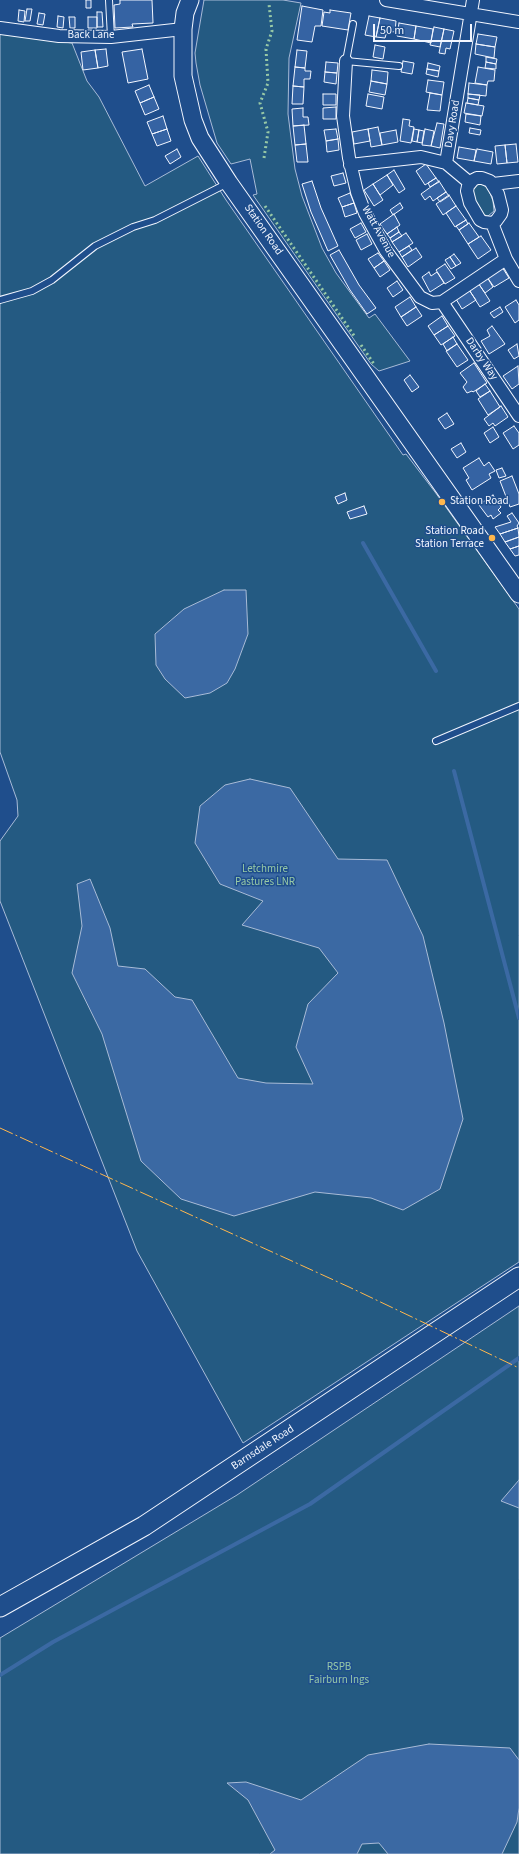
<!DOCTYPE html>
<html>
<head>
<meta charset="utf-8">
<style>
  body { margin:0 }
  #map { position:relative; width:519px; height:1854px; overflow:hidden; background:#1f4e8c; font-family:"Source Sans 3",sans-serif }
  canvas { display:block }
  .scale { position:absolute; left:373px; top:24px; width:99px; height:18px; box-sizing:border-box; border:2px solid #f2f6ff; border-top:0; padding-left:5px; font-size:12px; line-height:14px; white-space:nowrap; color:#f2f6ff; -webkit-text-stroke:3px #1f4e8c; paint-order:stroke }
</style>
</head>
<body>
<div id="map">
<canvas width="519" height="1854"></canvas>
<div class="scale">50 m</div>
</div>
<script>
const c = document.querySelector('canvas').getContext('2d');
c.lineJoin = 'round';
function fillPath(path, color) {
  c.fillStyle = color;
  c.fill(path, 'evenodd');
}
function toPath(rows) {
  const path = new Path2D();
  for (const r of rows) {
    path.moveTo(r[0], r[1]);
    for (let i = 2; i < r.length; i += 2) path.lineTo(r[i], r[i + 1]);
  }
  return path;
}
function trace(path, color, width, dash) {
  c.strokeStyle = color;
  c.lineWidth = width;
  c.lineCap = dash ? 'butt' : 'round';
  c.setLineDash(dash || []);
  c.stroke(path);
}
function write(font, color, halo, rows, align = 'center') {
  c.font = font + ' "Source Sans 3",sans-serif';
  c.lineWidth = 3;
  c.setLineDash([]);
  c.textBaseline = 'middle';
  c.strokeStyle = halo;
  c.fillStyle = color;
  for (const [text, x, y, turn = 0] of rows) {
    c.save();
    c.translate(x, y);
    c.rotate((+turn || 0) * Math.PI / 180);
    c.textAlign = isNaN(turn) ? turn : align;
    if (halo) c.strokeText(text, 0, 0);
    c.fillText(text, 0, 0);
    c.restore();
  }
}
const green = toPath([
  [204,0,283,0,301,3,289,58,288,114,295,169,302,196,322,248,336,273,369,318,375,314,410,361,379,371,371,364,253,195,257,194,250,159,231,164,217,143,200,85,196,63,195,53,198,35,204,0],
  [0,34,72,43,87,81,99,97,145,186,198,156,226,200,403,455,406,454,435,492,519,609,519,1262,243,1443,137,1251,0,901,0,841,18,816,17,800,0,752,0,34],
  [480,183,488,188,493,201,494,211,488,216,484,215,473,196,473,188,476,184,480,183],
  [519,1306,519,1854,0,1854,0,1638,237,1495,519,1306]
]);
fillPath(green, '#245a82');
trace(green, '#a8bbd7', 1);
const water = toPath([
  [224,590,246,590,248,634,235,669,227,683,210,693,185,698,165,679,156,665,155,634,184,609,224,590],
  [250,779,290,788,338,859,387,860,423,936,444,1023,463,1119,440,1189,403,1210,371,1198,315,1192,234,1216,181,1199,141,1161,102,1034,72,973,82,926,77,884,90,879,110,928,118,966,145,969,175,997,192,1000,238,1078,266,1083,313,1084,296,1047,308,1004,338,973,319,948,242,925,263,901,220,884,195,843,200,806,225,785,250,779],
  [519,1480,519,1508,501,1501,519,1480],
  [429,1744,510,1748,519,1760,519,1808,517,1822,502,1854,388,1854,379,1843,362,1844,357,1854,270,1854,275,1850,248,1800,227,1783,246,1782,301,1800,368,1755,429,1744]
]);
fillPath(water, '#3b69a3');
trace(water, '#a8bbd7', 1);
trace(toPath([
  [363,543,436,671],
  [454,771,519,1018],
  [0,1675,53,1642,310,1504,519,1358]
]), '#3b69a3', 4);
const building = toPath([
  [86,0,91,0,91,8,86,8,86,0],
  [120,0,152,0,153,23,132,24,133,27,115,28,114,5,120,4,120,0],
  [302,6,323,10,321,26,315,26,312,42,297,40,302,6],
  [27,9,32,9,30,21,25,21,27,9],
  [19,10,25,11,24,22,18,21,19,10],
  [330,10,351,13,348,30,322,26,324,12,330,13,330,10],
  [97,12,102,12,103,27,97,27,97,12],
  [39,13,45,14,43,25,37,24,39,13],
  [58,16,64,17,63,28,57,27,58,16],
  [369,16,380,18,376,37,365,35,369,16],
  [69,17,75,17,75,28,70,28,69,17],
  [88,17,97,17,97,28,88,28,88,17],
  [380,18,396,21,395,32,387,31,385,38,376,37,380,18],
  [399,23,416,26,414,39,397,36,399,23],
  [416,26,433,29,431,43,414,39,416,26],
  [434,27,444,29,440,47,430,45,434,27],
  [444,29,454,31,450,49,446,48,445,54,439,53,444,29],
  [478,34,497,37,495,47,476,44,478,34],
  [476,44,495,47,494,58,475,54,476,44],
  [375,45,385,47,383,59,373,57,375,45],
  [106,49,108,66,98,68,95,50,106,49],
  [142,49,148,79,128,83,122,52,142,49],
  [95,50,98,68,83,70,81,52,95,50],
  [297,50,307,51,305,68,295,67,297,50],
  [486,57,497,59,496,64,486,62,486,57],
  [403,61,414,63,412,74,401,72,403,61],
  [326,62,338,63,337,73,325,72,326,62],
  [486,62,496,64,496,69,485,68,486,62],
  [428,63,440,66,439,71,427,69,428,63],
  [295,67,305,68,305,71,311,71,310,79,304,79,304,87,293,86,295,67],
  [478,67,495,70,494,81,488,81,487,85,475,83,478,67],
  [427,69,439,71,438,77,426,74,427,69],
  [372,70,388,72,387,84,371,81,372,70],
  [325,72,337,73,336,84,324,82,325,72],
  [428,80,444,82,442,95,426,92,428,80],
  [371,81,387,84,385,95,369,92,371,81],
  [469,83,487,85,486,96,468,94,469,83],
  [149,85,154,97,140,103,135,91,149,85],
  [293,86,304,87,303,104,292,104,293,86],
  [430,93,442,95,440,111,427,110,430,93],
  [323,94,336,94,336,105,323,105,323,94],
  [368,94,384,97,382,109,366,106,368,94],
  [468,94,480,95,479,100,468,98,468,94],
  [154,97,159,109,145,115,140,103,154,97],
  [468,98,479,100,478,105,467,103,468,98],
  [466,103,484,106,482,116,464,113,466,103],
  [336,107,336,119,323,119,323,108,336,107],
  [303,108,303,117,308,117,309,125,293,126,292,109,303,108],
  [466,114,481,116,480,125,465,122,466,114],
  [163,116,167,129,152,134,147,122,163,116],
  [403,119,410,120,409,126,414,127,411,143,400,141,403,119],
  [437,123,444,124,440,148,431,146,437,123],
  [304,125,306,144,295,145,293,126,304,125],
  [378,127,382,145,371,147,368,129,378,127],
  [470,128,481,130,480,135,469,133,470,128],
  [167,129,171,141,157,146,152,134,167,129],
  [336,129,338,139,326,141,324,130,336,129],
  [368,129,370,141,354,144,352,132,368,129],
  [414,129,419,130,417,142,412,141,414,129],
  [425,129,434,131,431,146,422,145,425,129],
  [396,130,398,142,382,145,380,133,396,130],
  [419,130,424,131,422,143,417,142,419,130],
  [338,139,339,150,327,152,326,141,338,139],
  [306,144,308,162,297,162,295,145,306,144],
  [516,144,518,162,507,163,505,145,516,144],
  [505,145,507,163,497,164,495,146,505,145],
  [459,147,476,150,474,161,457,158,459,147],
  [177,149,181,157,170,164,165,156,177,149],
  [477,149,493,152,491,164,474,161,477,149],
  [426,164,436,178,425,185,416,171,426,164],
  [394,170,405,189,399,193,387,175,394,170],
  [343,173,346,183,334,186,331,176,343,173],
  [387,175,393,185,380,195,373,184,387,175],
  [436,178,439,182,430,187,428,183,436,178],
  [312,181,321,208,338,246,328,251,311,212,302,184,312,181],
  [439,181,446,192,433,201,430,196,425,200,421,194,439,181],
  [373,184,383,200,374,206,364,190,373,184],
  [446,192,449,196,440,202,437,198,446,192],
  [350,193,354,203,342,207,338,198,350,193],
  [449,195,456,206,443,215,436,204,449,195],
  [354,203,357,213,345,217,342,207,354,203],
  [400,203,403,208,393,215,390,210,400,203],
  [456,206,466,220,455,227,446,213,456,206],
  [394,214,400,225,387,234,380,224,394,214],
  [466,220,468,224,459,230,456,226,466,220],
  [361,223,366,232,355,238,350,229,361,223],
  [469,223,479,237,468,244,459,230,469,223],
  [397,227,399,232,390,238,387,234,397,227],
  [399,232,402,236,392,242,390,238,399,232],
  [406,233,413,243,399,252,392,242,406,233],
  [367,234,372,244,361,250,356,240,367,234],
  [481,236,491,250,478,259,468,244,481,236],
  [409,246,412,250,402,257,399,252,409,246],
  [416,248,422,257,408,267,402,257,416,248],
  [339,250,359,285,376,308,367,314,350,290,330,255,339,250],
  [378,253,384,261,374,268,368,259,378,253],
  [454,254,461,263,456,266,450,257,454,254],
  [450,257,456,266,451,269,445,260,450,257],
  [384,261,390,270,380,277,374,268,384,261],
  [445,264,455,278,445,284,436,270,445,264],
  [502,267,509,278,494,287,487,277,502,267],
  [429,272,431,276,437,272,444,283,430,292,422,277,429,272],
  [487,277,493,287,485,293,478,283,487,277],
  [397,281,403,290,393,297,387,288,397,281],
  [477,281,490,301,480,307,468,288,477,281],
  [469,290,476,300,462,309,456,299,469,290],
  [410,297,416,307,401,317,395,307,410,297],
  [516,300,519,305,519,320,515,323,505,307,516,300],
  [416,307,422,316,407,326,401,317,416,307],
  [500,307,503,312,494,318,490,313,500,307],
  [442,316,448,326,434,335,428,326,442,316],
  [448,326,455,336,441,345,434,335,448,326],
  [492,326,505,344,489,354,481,341,490,336,487,330,492,326],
  [453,337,457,344,447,351,443,344,453,337],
  [457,344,468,360,457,367,446,351,457,344],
  [517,344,519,356,514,359,508,350,517,344],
  [474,363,487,383,473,392,472,391,467,393,463,387,467,382,460,373,474,363],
  [518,366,519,384,512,389,503,376,518,366],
  [410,375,419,387,412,392,404,380,410,375],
  [485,384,490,391,480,397,476,391,485,384],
  [490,391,500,407,488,415,478,399,490,391],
  [501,406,508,417,495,426,493,423,489,426,484,419,501,406],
  [447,413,454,424,445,429,438,419,447,413],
  [514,426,519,433,519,445,513,449,503,433,514,426],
  [493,427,499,437,490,443,484,433,493,427],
  [461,443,466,452,457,458,451,449,461,443],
  [479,458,484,466,489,462,495,471,489,474,491,478,472,490,466,480,469,478,463,468,479,458],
  [502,468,506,476,499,478,496,470,502,468],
  [512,476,519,494,519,504,510,507,500,481,512,476],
  [345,493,347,500,338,504,335,497,345,493],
  [493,495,501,507,498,510,501,513,493,519,491,515,488,517,479,505,493,495],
  [364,506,367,514,350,519,347,512,364,506],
  [512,513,519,523,517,526,518,528,500,534,495,527,511,522,507,516,512,513],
  [518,528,519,537,505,542,500,534,518,528],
  [519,537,519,546,510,549,505,542,519,537],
  [519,546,519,555,515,556,510,549,519,546]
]);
fillPath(building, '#3563a3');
trace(building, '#f2f6ff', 1);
const lane = toPath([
  [109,0,111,37],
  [353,24,346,61,399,66],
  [0,300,32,291,52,280,95,246,133,227,155,220,228,183],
  [436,741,519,706]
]);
const street = toPath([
  [386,0,519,22],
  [0,28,59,36,111,37,183,29],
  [346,61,343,116,349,158,357,192,365,213,386,251,420,297,432,303,442,302,506,259],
  [446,163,470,183],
  [350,165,421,157,446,163,473,0],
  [477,178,482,178,490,181,498,194,502,210,501,214,496,221,492,223,484,222,480,220,470,203,467,191,468,186,473,180,477,178],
  [493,184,519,181],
  [492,223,506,259,519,281],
  [442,302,519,416]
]);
const secondary = toPath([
  [190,0,185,13,183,29,183,76,193,120,200,138,229,183,519,594]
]);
const primary = toPath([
  [0,1607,144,1526,519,1277]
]);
trace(lane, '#f2f6ff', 8);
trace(street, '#f2f6ff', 14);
trace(secondary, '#f2f6ff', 19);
trace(primary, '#f2f6ff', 21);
trace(lane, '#1f4e8c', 6);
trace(street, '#1f4e8c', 12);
trace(secondary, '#1f4e8c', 17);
trace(primary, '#1f4e8c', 19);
trace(toPath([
  [264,158,268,132,260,103,268,83,266,49,272,31,269,4],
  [265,206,355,337],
  [361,345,374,364]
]), '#97c8a6', 3, [2, 3]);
trace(toPath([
  [0,1128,349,1287,519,1368]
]), '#ffb74d', 1, [14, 3, 2, 3]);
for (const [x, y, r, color] of [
  [442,502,4,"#ffb74d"],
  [492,538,4,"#ffb74d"]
]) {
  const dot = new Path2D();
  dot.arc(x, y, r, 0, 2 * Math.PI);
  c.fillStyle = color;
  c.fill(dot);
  trace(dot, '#1f4e8c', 1.5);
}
write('11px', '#f2f6ff', '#1f4e8c', [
  ["Back Lane",91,36],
  ["Davy Road",453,124,-81],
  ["Station Road",263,230,55],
  ["Watt Avenue",378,232,61],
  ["Darby Way",481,359,56],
  ["Barnsdale Road",263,1448,-33]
]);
write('11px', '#f2f6ff', '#1f4e8c', [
  ["Station Road",450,502],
  ["Station Road",484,532,"right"],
  ["Station Terrace",484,545,"right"]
], 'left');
write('11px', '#97c8a6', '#1f4e8c', [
  ["Letchmire",265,870],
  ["Pastures LNR",265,883],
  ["RSPB",339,1668],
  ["Fairburn Ings",339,1681]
]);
</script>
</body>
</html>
